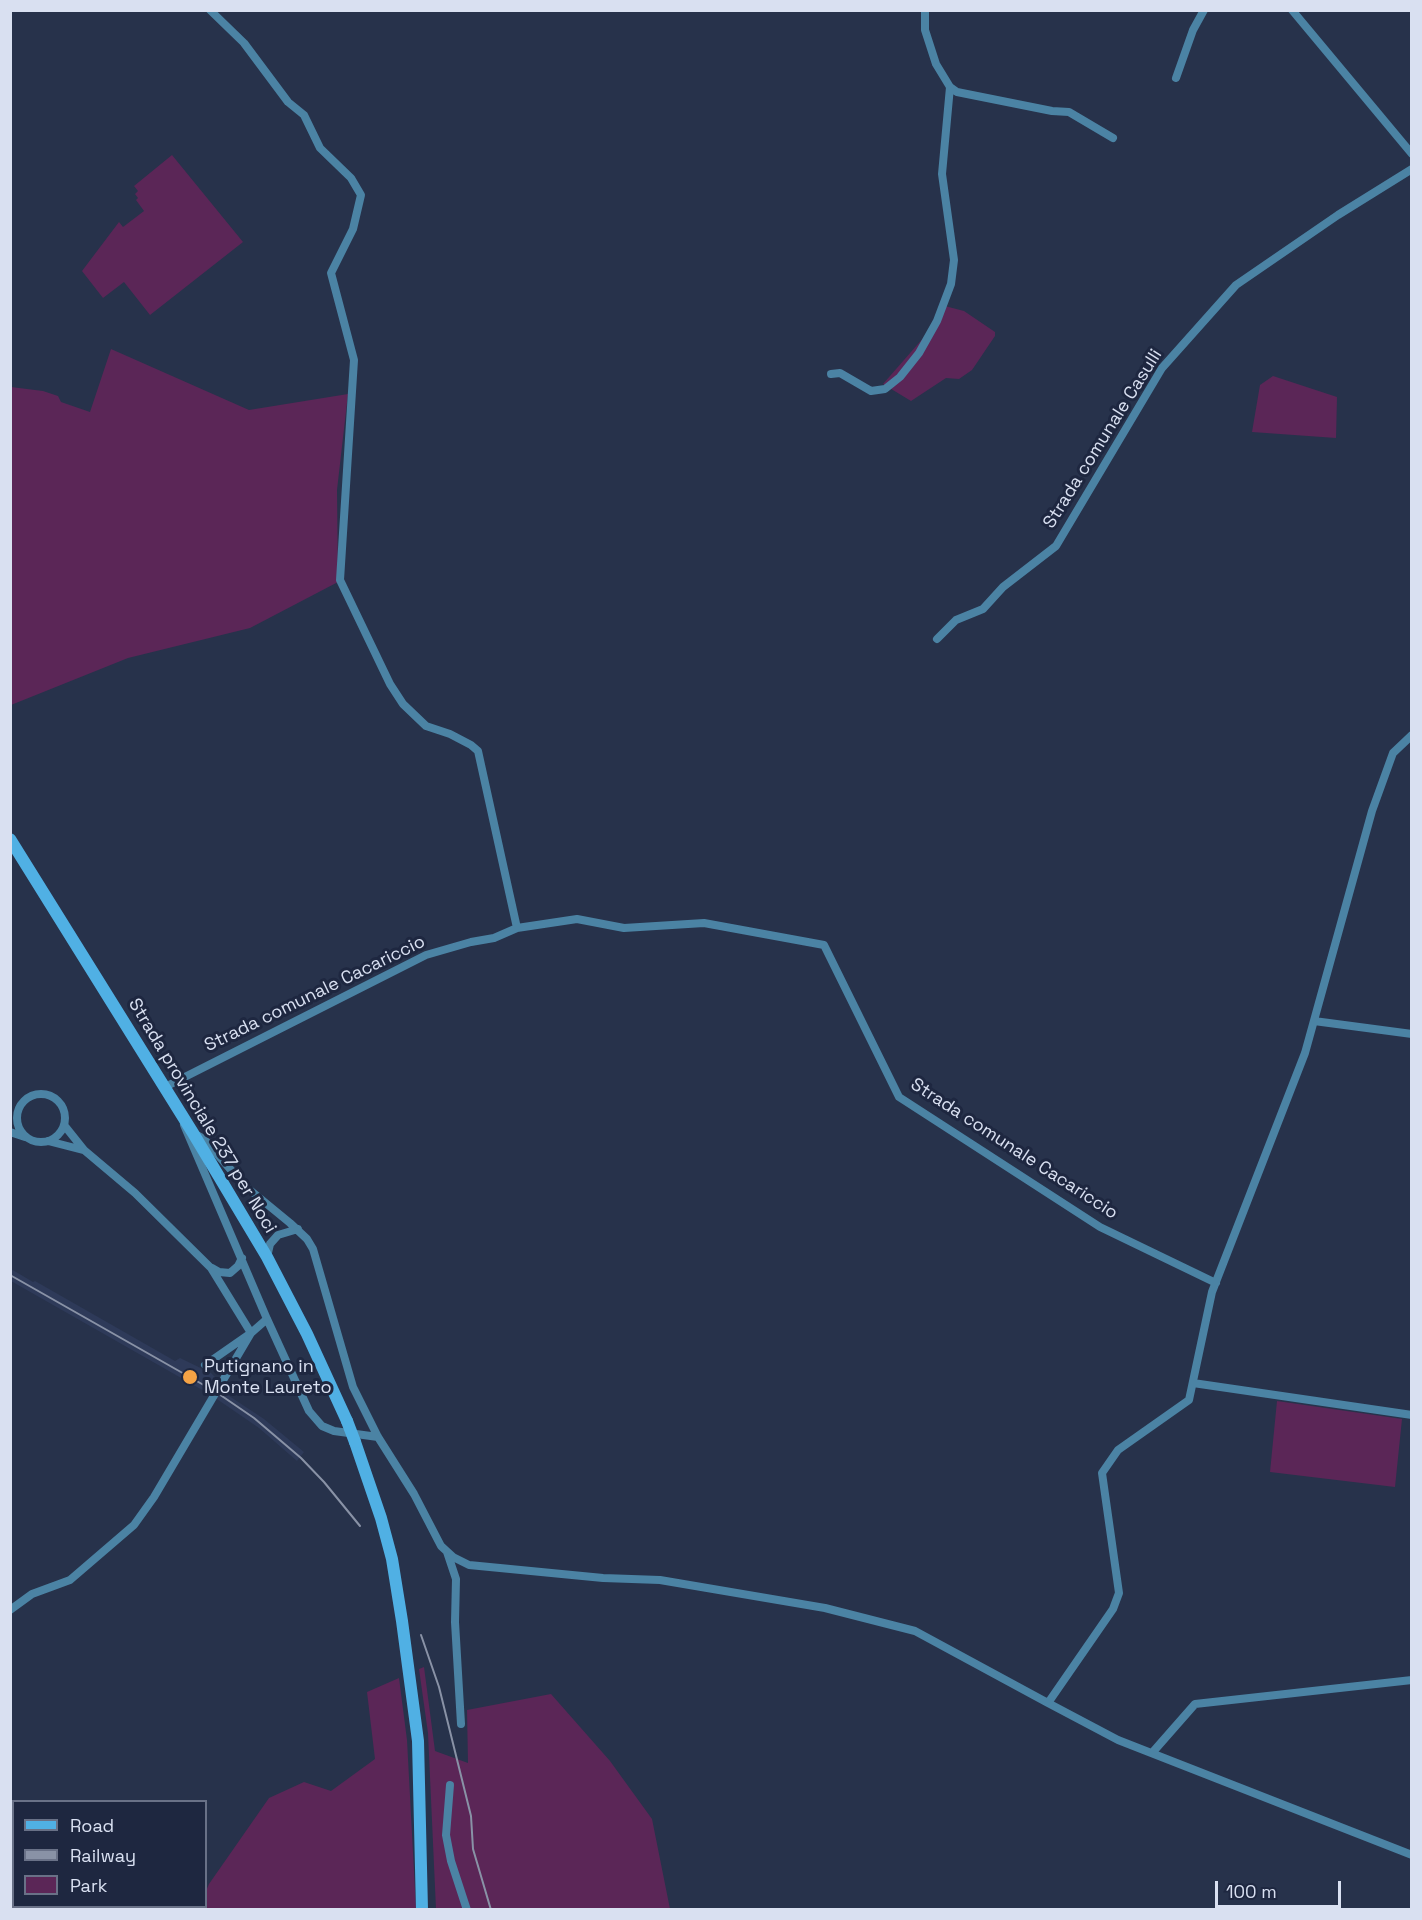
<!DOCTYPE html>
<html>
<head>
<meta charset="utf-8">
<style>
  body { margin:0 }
  #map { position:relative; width:1422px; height:1920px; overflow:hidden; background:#27324b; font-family:"Space Grotesk",sans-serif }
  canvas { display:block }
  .frame { position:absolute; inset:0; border:12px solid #d9e0f1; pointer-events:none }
  .legend { position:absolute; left:12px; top:1800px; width:195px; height:108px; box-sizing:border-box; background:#1e2740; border:2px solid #697187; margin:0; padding:8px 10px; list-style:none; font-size:18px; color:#d9e0f1 }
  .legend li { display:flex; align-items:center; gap:12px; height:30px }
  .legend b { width:30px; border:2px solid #697187 }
  .scale { position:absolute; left:1215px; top:1881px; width:126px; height:27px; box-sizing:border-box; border:3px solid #d9e0f1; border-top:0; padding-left:8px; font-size:18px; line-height:21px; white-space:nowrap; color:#d9e0f1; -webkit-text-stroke:4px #1e2740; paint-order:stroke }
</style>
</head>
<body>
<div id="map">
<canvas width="1422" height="1920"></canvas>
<div class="frame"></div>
<ul class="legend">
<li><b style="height:8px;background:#50b0e4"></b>Road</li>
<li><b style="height:8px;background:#8992a6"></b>Railway</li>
<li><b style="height:16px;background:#5b2657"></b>Park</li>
</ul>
<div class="scale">100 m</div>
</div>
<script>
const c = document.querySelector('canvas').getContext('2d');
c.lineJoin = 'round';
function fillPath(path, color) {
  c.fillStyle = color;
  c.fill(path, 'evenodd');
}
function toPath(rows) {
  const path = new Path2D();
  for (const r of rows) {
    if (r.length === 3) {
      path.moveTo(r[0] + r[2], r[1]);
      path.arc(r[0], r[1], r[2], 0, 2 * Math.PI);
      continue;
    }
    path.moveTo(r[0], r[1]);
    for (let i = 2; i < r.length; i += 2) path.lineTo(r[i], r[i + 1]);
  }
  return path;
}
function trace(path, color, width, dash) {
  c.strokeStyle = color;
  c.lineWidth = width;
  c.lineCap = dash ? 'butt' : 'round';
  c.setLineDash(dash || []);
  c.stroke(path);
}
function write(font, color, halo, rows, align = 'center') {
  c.font = font + ' "Space Grotesk",sans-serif';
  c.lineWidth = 6;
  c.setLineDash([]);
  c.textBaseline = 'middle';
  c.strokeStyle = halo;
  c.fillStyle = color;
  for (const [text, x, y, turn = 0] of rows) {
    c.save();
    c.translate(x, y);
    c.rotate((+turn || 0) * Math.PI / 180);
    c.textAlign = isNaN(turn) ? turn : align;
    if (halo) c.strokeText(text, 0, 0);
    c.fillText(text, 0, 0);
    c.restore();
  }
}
fillPath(toPath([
  [11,1269,33,1282,35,1281,175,1361,180,1358,211,1373,217,1379,214,1386,264,1419,304,1452,297,1461,259,1428,211,1395,11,1281]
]), '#2e3a59');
fillPath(toPath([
  [172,155,243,242,150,315,124,282,103,298,82,271,119,222,123,227,144,211,136,200,138,198,135,194,138,191,134,186],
  [941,305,964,311,995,332,995,336,972,370,959,379,946,378,911,401,883,384,925,336],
  [111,349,249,410,348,394,337,490,338,582,250,628,128,658,11,705,11,387,43,391,58,396,61,402,90,412],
  [1273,376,1337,397,1336,438,1252,432,1260,385],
  [1277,1401,1402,1419,1395,1487,1270,1472],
  [424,1667,435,1751,468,1763,467,1710,551,1694,610,1761,652,1819,670,1909,436,1909,428,1733,419,1669],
  [399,1678,407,1740,416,1909,196,1909,197,1907,206,1906,206,1891,209,1884,269,1798,304,1782,331,1791,375,1759,367,1692]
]), '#5b2657');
trace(toPath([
  [210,10,244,43,288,102,304,115,320,148,351,178,361,195,353,229,331,273,354,360,340,580,390,684,403,704,426,726,450,734,471,745,478,751,517,928],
  [1292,10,1412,154],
  [1176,78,1193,30,1204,10],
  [950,87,957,92,1052,111,1069,112,1113,138],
  [831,374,840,373,871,391,885,389,900,377,919,353,937,321,951,284,954,260,942,174,950,87,936,64,925,30,925,10],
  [937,639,956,620,983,609,1003,587,1056,546,1162,368,1236,285,1338,215,1412,169],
  [1314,1021,1412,1034],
  [165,1087,426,955,471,942,494,938,517,928,577,919,624,928,704,923,824,945,899,1097,1100,1227,1216,1283],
  [41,1118,24],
  [64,1125,84,1150,135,1193,211,1268,251,1333,205,1365],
  [184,1125,267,1319,309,1411,322,1426,334,1431,378,1437],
  [10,1132,25,1137],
  [195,1134,204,1139,245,1186,290,1223,307,1239,313,1249,353,1387,378,1437,414,1494,441,1546,453,1557,469,1565,603,1578,660,1580,825,1608,915,1631,1048,1703,1113,1609,1119,1593,1102,1473,1118,1450,1189,1400,1212,1292,1305,1053,1372,811,1393,753,1412,735],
  [48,1141,83,1150],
  [267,1257,270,1244,278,1235,298,1229],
  [212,1268,219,1272,230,1273,238,1266,242,1258],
  [1193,1383,1412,1415],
  [447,1552,456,1579,455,1622,461,1724],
  [10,1610,32,1594,70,1580,134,1525,154,1497,251,1333,267,1319],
  [1048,1703,1118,1740,1412,1855],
  [1152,1753,1195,1704,1412,1680],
  [450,1785,446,1835,451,1861,467,1910],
  [10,1874,14,1878],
  [35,1906,37,1910]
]), '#4b83a4', 8);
trace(toPath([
  [10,839,193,1133,267,1257,307,1334,347,1421],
  [355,1442,381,1518,392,1559,402,1621,418,1741,422,1910]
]), '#50b0e4', 12);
trace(toPath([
  [10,1275,216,1392,254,1418,301,1458,324,1482,360,1526],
  [421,1635,439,1687,471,1816,473,1849,491,1910]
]), '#8992a6', 2);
trace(toPath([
  [347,1421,355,1442]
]), '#50b0e4', 12);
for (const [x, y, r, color] of [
  [190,1377,8,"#f5a345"]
]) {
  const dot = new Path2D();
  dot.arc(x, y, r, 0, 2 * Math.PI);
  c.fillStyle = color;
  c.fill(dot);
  trace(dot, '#1e2740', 2);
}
write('18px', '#d9e0f1', '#1e2740', [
  ["Strada comunale Casulli",1103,439,-58],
  ["Strada comunale Cacariccio",315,994,-26],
  ["Strada provinciale 237 per Noci",202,1116,59],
  ["Strada comunale Cacariccio",1014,1149,33]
]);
write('18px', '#d9e0f1', '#1e2740', [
  ["Putignano in",204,1367],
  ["Monte Laureto",204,1388]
], 'left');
</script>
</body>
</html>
